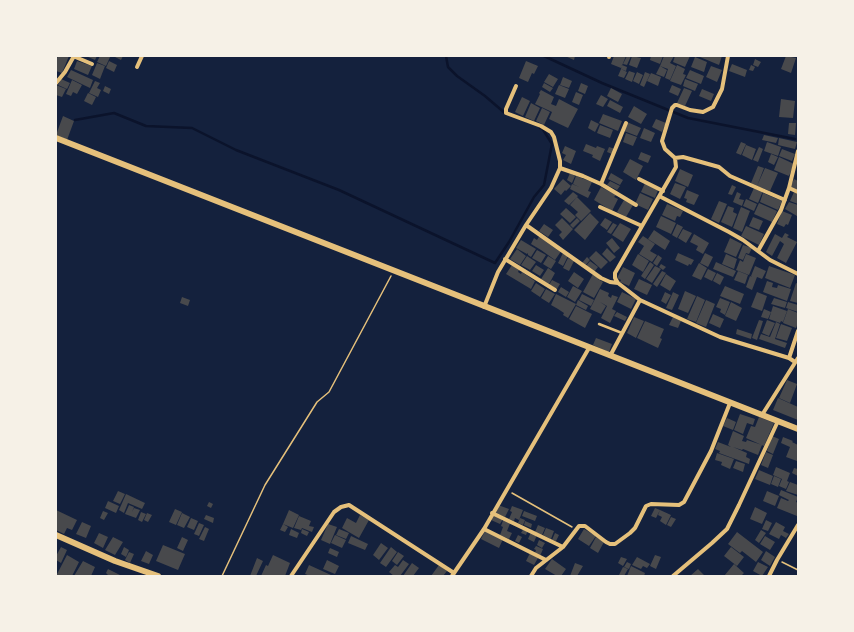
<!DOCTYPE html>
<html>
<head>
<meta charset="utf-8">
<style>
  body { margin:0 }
  #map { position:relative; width:854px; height:632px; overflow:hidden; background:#14213d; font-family:Rubik,sans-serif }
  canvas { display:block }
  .frame { position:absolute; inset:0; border:57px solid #f6f1e7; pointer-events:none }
</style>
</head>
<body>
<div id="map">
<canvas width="854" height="632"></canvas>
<div class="frame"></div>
</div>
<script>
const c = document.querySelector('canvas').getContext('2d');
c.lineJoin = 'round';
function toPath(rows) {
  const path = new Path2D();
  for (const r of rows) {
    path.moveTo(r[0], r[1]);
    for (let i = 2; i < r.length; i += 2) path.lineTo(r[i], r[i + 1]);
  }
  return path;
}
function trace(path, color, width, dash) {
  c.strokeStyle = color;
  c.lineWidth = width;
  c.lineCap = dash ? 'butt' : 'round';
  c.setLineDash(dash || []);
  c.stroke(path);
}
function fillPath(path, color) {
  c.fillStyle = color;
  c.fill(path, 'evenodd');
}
trace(toPath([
  [446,56,448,67,457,76,485,96,506,114],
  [544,56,602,83,688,118,795,139],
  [75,120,114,113,146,126,192,128,236,150,339,190,495,263,509,242,534,197,544,185,552,144,542,128,540,128]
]), '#0b132b', 2.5);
fillPath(toPath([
  [58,56,69,56,62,73,56,71,56,60],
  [86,56,97,56,95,60],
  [100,56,110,57,106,66,97,62],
  [115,56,123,56,121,60,115,57],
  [565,56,575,56,574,60],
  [614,56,626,56,621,68,611,64],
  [627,56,631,56,627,65,623,64],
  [632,56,641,58,637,68,629,65],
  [651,56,663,56,660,64,650,60],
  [664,56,674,56,670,63,676,66,670,80,665,78,668,69,660,66],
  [675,56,690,56,685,67,673,62],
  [700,56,722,56,719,65,700,57],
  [786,56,796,58,791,73,781,69],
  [695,57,707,62,704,72,691,67],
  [755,59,761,62,758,67,753,65],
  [77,61,92,66,88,75,74,69],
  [109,61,117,65,114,72,106,68],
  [526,61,538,66,534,74,532,73,528,82,519,78],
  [97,63,105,66,100,79,92,75],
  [732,64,747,70,745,77,729,71],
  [622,65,627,67,626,71,621,69],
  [677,65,685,69,683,74,686,75,681,85,670,81],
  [751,65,755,67,753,71,749,70],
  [660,66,667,70,664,77,656,74],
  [711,66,722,70,717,82,706,77],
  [621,69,627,72,624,78,618,76],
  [71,70,93,80,90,88,67,77],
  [690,70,704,76,701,84,686,78],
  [629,71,635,73,632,82,625,79],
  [637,72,643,75,639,84,633,81],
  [645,72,650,74,644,87,640,85],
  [651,73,661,77,658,86,647,81],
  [549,74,558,79,553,87,544,82],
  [563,77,572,81,569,88,560,85],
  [61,79,70,83,67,89,58,85],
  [685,79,698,84,695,91,683,86],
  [72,80,82,85,77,94,73,92,71,96,66,94],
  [95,81,100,83,97,88,101,90,98,97,89,93],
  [544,83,553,88,550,92,542,87],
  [581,83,588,86,585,94,578,91],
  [56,85,66,89,62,97,56,95],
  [559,85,569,89,565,98,555,94],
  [672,85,681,89,678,96,669,92],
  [105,86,111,89,109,94,103,91],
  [611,88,622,94,618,102,607,96],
  [684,88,692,91,685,106,677,103],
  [702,89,714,94,711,101,699,96],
  [541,90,554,97,551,104,556,106,559,99,578,109,568,128,549,119,552,112,535,104,540,94,539,93],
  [576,92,583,95,579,105,572,102],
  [88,93,96,97,92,105,84,101],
  [601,95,608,99,603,107,596,104],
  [522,97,530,101,523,116,515,112],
  [781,99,795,101,793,118,779,117],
  [610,100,623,107,620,113,607,106],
  [531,103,540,108,534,121,525,117],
  [634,106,647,114,641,124,628,117],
  [542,108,550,112,544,125,536,121],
  [603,114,622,121,618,131,599,123],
  [63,116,74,121,67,140,56,135],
  [656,119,666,123,662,132,652,127],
  [591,120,599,124,595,132,588,128],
  [627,122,641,128,637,136,624,131],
  [789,123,796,123,795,135,788,134],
  [600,125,613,130,610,138,597,133],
  [644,128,655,133,651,142,640,138],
  [626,133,637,137,633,146,623,142],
  [764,135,778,138,776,143,762,140],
  [779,138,797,142,795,149,778,145],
  [741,142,746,144,741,155,736,153],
  [767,142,781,147,778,156,764,151],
  [586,144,596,148,597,146,605,149,600,161,592,157,593,155,583,151],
  [746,145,756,149,752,160,742,155],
  [565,146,576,151,571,164,563,160,566,155,562,153],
  [609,147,615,149,612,154,607,152],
  [759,147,763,149,758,162,753,160],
  [782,149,795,154,792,161,779,156],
  [641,152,651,156,648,163,638,159],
  [771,154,778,157,774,165,768,162],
  [779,157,794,164,789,176,774,170],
  [630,159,643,166,636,180,623,172],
  [758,166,764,168,757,186,751,183],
  [765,168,778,173,770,191,757,186],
  [680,169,693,175,688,187,675,181],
  [570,173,575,176,572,183,567,180],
  [611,173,623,180,620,185,608,179],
  [576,176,592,182,588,191,591,192,588,198,570,189,572,184,579,187,573,184],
  [563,179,571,186,566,191,565,190,561,195,554,189],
  [794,179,798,181,798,191,790,188],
  [610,181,620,186,617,190,607,185],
  [645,183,658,190,655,198,641,192],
  [675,183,686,187,680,199,670,194],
  [732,185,736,187,732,195,728,194],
  [601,187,616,195,614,197,618,199,612,211,594,200],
  [754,188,763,191,758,203,749,199],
  [687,190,699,195,694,205,686,202,687,199,684,198],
  [573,192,578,196,569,205,564,201],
  [737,192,741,194,739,199,744,200,742,206,733,202],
  [794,192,798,193,798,204,790,201],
  [640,193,653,199,648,210,635,204],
  [763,193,782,201,778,210,760,202],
  [577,197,591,211,581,221,575,215,578,212,570,205],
  [746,199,757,204,754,211,743,206],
  [624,200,633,205,626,217,617,212],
  [719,201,727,204,719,223,711,219],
  [789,202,798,205,797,216,785,209],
  [759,203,777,211,772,222,754,214],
  [667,204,683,211,680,217,677,216,675,221,662,215],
  [728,206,734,208,733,212,737,214,732,227,721,222],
  [741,207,750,211,742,232,733,228],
  [566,208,576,217,570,223,560,214],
  [782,211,792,215,788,225,786,224,784,227,777,224],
  [590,213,599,222,585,240,574,230],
  [661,216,676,223,671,234,656,227],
  [753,217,763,221,759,230,749,226],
  [562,218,573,229,563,240,559,235,562,232,555,225],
  [577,218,580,221,573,228,570,225],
  [605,218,612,222,607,230,600,225],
  [613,223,617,225,611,234,607,232],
  [620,223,631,229,623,242,612,235],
  [544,224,553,230,548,237,539,231],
  [677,224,683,227,677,238,672,235],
  [746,226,764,234,759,245,741,236],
  [683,229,692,233,686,243,678,238],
  [654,230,670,241,665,250,648,239],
  [785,233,789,235,787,237,797,242,786,263,777,258,784,244,780,241,772,256,766,252,775,234,782,238],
  [694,234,709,243,703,254,696,250,698,246,690,242],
  [540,235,562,250,555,260,541,250,544,245,541,250,531,244,534,238,537,240],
  [643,236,655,244,650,251,657,255,652,262,639,254,644,246,638,242],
  [612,238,620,248,614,253,606,243],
  [730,238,742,244,736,257,724,252],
  [521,240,536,249,531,257,528,255,528,253,527,254,516,248],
  [743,245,752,248,749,254,746,253,743,260,738,258],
  [607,248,616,257,610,262,602,254],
  [517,249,526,256,520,265,510,259],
  [537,250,546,255,541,263,532,258],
  [596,251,608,262,601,269,589,258],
  [563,253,568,256,563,266,558,263],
  [678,253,694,260,691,265,689,264,688,266,675,260],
  [705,253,713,257,708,267,700,263],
  [638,254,649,261,643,272,632,265],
  [726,254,737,259,734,269,722,264],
  [746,254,756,258,749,275,736,270,740,260,743,262],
  [658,255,662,258,657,266,653,263],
  [527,256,536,262,530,270,521,265],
  [548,256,556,261,551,269,543,264],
  [587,257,590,260,585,266,582,263],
  [568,258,574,261,569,271,563,268],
  [590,261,598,267,594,272,586,266],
  [650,262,654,265,645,279,641,276],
  [716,262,736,271,733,277,713,269],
  [699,263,707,268,701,280,692,276],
  [661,264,666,267,663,270,659,267],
  [512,265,519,270,518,272,521,274,522,272,535,281,531,289,506,274],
  [536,265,544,270,540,276,532,271],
  [655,266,661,269,652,283,646,279],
  [755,266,766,271,762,279,757,277,752,290,746,287,750,276,752,277,751,276],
  [769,266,795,275,790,288,765,278],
  [623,267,635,273,629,286,620,282,621,280,617,278],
  [548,268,555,273,549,284,541,279],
  [708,269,716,273,712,281,704,277],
  [662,271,666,273,657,287,653,284],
  [738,271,748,275,745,284,734,280],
  [574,272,584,279,578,288,568,281],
  [717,273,724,277,720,285,713,281],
  [593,274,599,277,598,279,603,282,594,298,583,292],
  [666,274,676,281,670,291,660,285],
  [639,279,652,285,647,295,634,289],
  [552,280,560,284,557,289,549,285],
  [767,281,773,283,772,287,777,288,778,285,791,289,787,301,763,292],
  [536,283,545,289,540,297,531,291],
  [796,283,798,284,798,303,790,301],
  [573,286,582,291,575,302,567,297],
  [725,286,744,294,740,304,720,296],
  [561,287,569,292,566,297,558,292],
  [546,289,555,294,549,303,541,298],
  [600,289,609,293,608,296,611,298,612,295,618,297,612,309,616,311,610,323,601,318,607,306,600,302,606,306,601,314,590,309],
  [685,291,696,296,688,313,678,309],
  [622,292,636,299,631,309,617,302],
  [665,292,671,295,666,304,661,301],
  [673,292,679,295,672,310,666,308],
  [757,292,767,296,762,311,751,307],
  [556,294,576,304,568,318,563,315,564,313,558,309,551,305],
  [582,294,594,300,591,306,579,300],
  [697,296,705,300,696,322,687,319],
  [182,297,190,300,188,306,180,303],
  [720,298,730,302,725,315,720,312,721,309,716,307],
  [774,298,787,302,785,308,771,304],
  [578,300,588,306,586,310,576,305],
  [706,300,715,304,706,327,696,323],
  [731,302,742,308,736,321,725,316],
  [788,302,798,305,798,312,786,308],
  [576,306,592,314,585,328,569,319],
  [773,306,787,311,783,322,781,321,780,323,769,319],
  [764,309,771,312,768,319,761,317],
  [788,309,798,313,798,323,796,328,783,323],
  [617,312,627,317,625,321,614,316],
  [713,314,724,319,720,328,709,323],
  [634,317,644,321,636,338,627,333],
  [673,317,681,321,678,328,669,325],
  [759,320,763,321,757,340,752,338],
  [767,320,775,323,769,336,762,333],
  [645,321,664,329,660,338,662,339,658,348,637,338],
  [776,322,780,324,775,339,787,343,785,348,759,339,761,334,770,337],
  [781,324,792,328,787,341,776,338],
  [737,329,752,334,751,339,736,334],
  [596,338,612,344,609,352,593,345],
  [787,380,797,384,790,403,779,398],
  [778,398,798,407,798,420,773,410],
  [740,414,755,419,753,425,747,423,743,434,734,430],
  [759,417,774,423,764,446,746,438,751,426,755,427],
  [727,418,736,422,733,430,723,426],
  [733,431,744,436,742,441,746,442,747,440,762,445,758,455,743,449,742,450,733,447,747,453,746,457,750,459,749,464,719,453,720,451,715,449,718,442,731,447,728,445],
  [772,436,779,439,773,454,767,451],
  [783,437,793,441,792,442,798,445,797,461,786,457,790,447,781,443],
  [766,452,773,455,768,468,761,465],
  [717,453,734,459,730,469,721,465,722,462,715,460],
  [736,461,745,464,743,472,733,468],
  [776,467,790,473,787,481,789,482,786,489,779,486,782,479,773,475],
  [794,468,798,469,798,476,792,473],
  [759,470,773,476,770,485,755,479],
  [774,476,781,479,778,487,771,484],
  [790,482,798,485,798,495,786,491],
  [781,490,798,497,796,502,798,503,798,513,797,516,777,508,781,498,788,501,789,500,779,495],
  [118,491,125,494,120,504,113,501],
  [767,491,779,496,775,506,763,501],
  [126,494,145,503,142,509,128,503,124,513,119,510],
  [108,501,119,506,116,513,105,508],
  [209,502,213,504,211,508,207,506],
  [129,505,134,507,132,512,134,508,140,510,136,518,125,514],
  [498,505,509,509,505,517,495,513],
  [512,506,523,510,519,520,515,518,514,521,509,519,512,512,510,511],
  [755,507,767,513,762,524,750,519],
  [655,508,660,510,656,518,651,516],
  [175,509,182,512,176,525,169,522],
  [56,510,77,520,72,530,67,528,64,534,56,530],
  [289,510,299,515,293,528,283,524],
  [660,510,671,515,666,525,660,521,662,517,658,515],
  [103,511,108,513,104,520,100,518],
  [524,511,537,516,535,521,522,516],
  [141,512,146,514,142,522,138,520],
  [147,513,152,515,148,522,144,520],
  [182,513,190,517,184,528,177,525],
  [494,514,503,519,500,524,491,520],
  [206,515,214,518,213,523,204,519],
  [360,515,369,520,359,538,342,528,347,518,356,523],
  [299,516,311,521,309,526,314,527,312,532,302,528,301,530,294,528],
  [671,517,676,519,671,527,667,525],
  [191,518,198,521,194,530,187,527],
  [504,518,511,521,507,531,512,533,509,539,500,535,503,527,501,526],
  [520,518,525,520,523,525,518,523],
  [766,520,772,523,768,531,762,529],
  [525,521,532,524,531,528,524,525],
  [82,522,91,526,86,538,76,534],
  [776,522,785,527,783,531,789,534,786,538,781,535,779,539,769,534],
  [199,523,204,525,199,536,194,534],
  [283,524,288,527,285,532,280,530],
  [328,524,337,527,330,544,321,540],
  [538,525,545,528,542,535,535,532],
  [205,527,209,529,204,541,199,539],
  [524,528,528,530,526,535,521,533],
  [546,528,554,531,551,539,543,535],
  [291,529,299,533,297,538,289,535],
  [302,529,309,532,307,536,301,533],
  [339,529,349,533,346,539,336,535],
  [584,529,596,536,589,546,578,539],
  [761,530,766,533,759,543,755,540],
  [485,531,503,539,499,548,481,539],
  [531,532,537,535,534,542,528,539],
  [737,532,763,552,756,562,742,551,740,553,728,544],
  [99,533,108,537,103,548,94,543],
  [555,533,559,535,556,541,552,540],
  [335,535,346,540,342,548,331,543],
  [518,535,522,537,519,543,515,541],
  [351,536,368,544,365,550,348,543],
  [765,536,775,542,770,550,760,544],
  [113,537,123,542,115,555,105,550],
  [182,537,188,540,183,551,177,548],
  [596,537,604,542,598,553,590,548],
  [539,540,545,543,542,548,537,545],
  [381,543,388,548,379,560,373,555],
  [163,545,185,554,178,570,156,561],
  [536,546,543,549,540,556,535,553,536,550,534,549],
  [61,547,67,550,61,563,56,560,56,556],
  [124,547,129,550,126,557,121,554],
  [391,547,397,552,386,567,380,563],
  [731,547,744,557,737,566,724,556],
  [330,548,339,552,337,557,328,553],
  [146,551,153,555,149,564,141,561],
  [766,551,775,557,770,566,761,560],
  [129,552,134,554,130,563,125,560],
  [398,552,404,556,397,565,392,561],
  [530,553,538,558,534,565,526,561],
  [67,555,79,562,72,576,56,576],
  [273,555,290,563,285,576,261,576,266,565,268,566],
  [655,555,661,557,656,569,650,566],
  [621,557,627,559,623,566,618,563],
  [637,557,650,564,647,568,643,566,641,569,632,565],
  [257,558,263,561,256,576,250,576],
  [552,559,566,569,561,576,557,576,545,569],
  [327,560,339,566,335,574,323,569],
  [403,560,409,564,400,576,394,576,389,572,395,565,398,567],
  [83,561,95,567,91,576,74,576],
  [627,562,631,564,629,569,624,567],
  [758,562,768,567,762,576,753,571],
  [412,563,419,568,413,576,403,576],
  [575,563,583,566,577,576,570,576],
  [734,564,744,573,741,576,724,576],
  [309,565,331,575,330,576,310,576,305,574],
  [439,565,447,571,443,576,431,576],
  [631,566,645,573,644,576,627,576],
  [623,567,628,569,624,576,620,576,619,575],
  [108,569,122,576,109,576,106,573],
  [698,569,704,575,690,576]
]), '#48494c');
trace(toPath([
  [512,493,572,527],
  [782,562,798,570],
  [222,576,265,485,317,402,329,392,391,276]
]), '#e5c07b', 1.5);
trace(toPath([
  [599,324,622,333]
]), '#e5c07b', 2.5);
trace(toPath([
  [73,56,92,64],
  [609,57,609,56],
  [137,67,142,56],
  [56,83,65,72,74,56],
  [675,158,683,157,719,167,730,176,785,200],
  [560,168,583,176,601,184,636,205],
  [639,179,663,191],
  [601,184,626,123],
  [789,188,798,192],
  [661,197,729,232,743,240,770,260,798,274],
  [600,207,642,226],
  [526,225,601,278,610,282,618,283],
  [758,251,781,210,789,188,798,151],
  [505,259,555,290],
  [640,300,720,337,789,358,795,362],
  [484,307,498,272,526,225,551,188,560,168,560,161,554,137,551,132,541,126,506,113,506,109,516,86],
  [610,356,640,300,618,283,615,278,615,273,676,167,675,158,665,149,662,141,672,108,675,105,677,105,690,110,703,112,713,107,722,89,728,56],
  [789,358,798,331],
  [762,415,798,358],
  [492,513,563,547],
  [484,529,546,560],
  [291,576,334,512,341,507,349,505,454,573],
  [452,576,484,529,589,348],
  [531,576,536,568,563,547,579,526,585,526,606,542,610,544,615,544,630,533,635,528,646,506,651,504,679,505,684,502,711,451,730,403],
  [673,576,712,543,727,529,739,505,778,421],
  [769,576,777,560,798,525]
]), '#e5c07b', 4);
trace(toPath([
  [56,138,798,429],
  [56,535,115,561,158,576]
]), '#e5c07b', 6);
</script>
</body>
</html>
